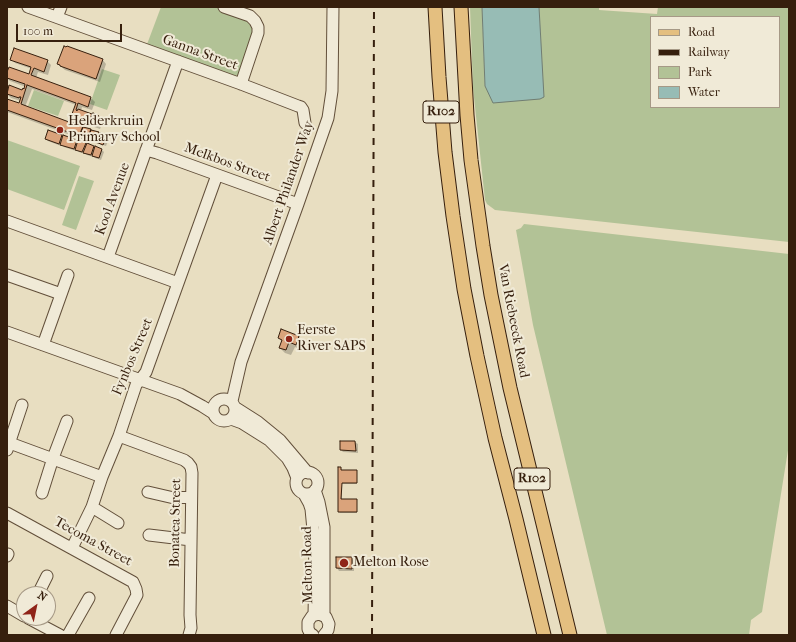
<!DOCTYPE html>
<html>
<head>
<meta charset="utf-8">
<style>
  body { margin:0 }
  #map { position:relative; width:796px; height:642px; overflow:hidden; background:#e8dec1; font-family:"IM FELL French Canon",serif }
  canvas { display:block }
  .frame { position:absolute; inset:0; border:8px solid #361f0d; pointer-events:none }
  .legend { position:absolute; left:650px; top:16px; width:130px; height:92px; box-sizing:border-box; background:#f0ead7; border:1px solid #a69986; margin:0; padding:5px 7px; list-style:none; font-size:12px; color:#361f0d }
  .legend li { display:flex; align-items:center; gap:8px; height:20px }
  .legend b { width:20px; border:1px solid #a69986 }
  .north { position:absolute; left:16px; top:586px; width:40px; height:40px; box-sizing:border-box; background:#f0ead7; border:1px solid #a69986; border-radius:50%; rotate:33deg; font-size:11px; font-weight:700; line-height:16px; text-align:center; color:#361f0d }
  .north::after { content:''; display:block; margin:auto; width:14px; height:18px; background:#8f2418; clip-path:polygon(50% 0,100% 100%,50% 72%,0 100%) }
  .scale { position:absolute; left:16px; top:24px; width:106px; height:18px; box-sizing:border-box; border:2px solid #361f0d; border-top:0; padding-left:5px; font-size:12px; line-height:14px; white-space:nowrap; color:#361f0d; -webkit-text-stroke:3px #f0ead7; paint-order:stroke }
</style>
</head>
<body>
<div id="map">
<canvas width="796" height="642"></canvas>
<div class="frame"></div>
<ul class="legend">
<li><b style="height:5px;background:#e4bf80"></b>Road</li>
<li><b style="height:5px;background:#361f0d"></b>Railway</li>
<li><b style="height:11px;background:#b2c296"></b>Park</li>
<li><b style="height:11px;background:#97bcb5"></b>Water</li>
</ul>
<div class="north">N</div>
<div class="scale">100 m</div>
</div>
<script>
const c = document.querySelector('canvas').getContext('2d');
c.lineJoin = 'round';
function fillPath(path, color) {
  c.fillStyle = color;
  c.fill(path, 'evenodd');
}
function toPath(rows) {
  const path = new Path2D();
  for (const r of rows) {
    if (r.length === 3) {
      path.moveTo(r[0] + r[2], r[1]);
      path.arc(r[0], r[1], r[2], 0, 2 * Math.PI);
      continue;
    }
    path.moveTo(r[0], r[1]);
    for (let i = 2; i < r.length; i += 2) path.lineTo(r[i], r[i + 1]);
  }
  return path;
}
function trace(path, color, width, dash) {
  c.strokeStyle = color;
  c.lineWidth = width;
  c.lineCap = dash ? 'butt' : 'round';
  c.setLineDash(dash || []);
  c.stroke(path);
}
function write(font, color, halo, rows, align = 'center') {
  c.font = font + ' "IM FELL French Canon",serif';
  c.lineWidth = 4;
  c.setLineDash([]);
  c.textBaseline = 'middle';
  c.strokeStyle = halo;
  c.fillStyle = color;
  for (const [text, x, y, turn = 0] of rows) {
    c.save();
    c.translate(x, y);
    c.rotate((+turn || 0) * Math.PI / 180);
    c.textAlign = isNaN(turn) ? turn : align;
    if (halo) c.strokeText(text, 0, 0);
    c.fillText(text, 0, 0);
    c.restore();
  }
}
fillPath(toPath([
  [161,7,217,7,249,18,255,25,239,74,235,77,146,47],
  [470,7,482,7,485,86,543,97,539,7,599,7,599,10,657,14,658,7,789,7,789,242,495,210,487,204,485,200,473,88],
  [651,17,779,17,779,107,651,107],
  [102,69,120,75,107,110,90,104],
  [34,90,64,101,58,116,28,106],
  [7,140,80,166,64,210,7,189],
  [79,176,94,181,76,230,62,225],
  [524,224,789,254,789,444,762,612,751,620,749,635,607,635,533,325,516,230,521,228]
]), '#b2c296');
const water = toPath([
  [482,7,539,7,544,97,540,99,493,103,485,86,482,7]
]);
fillPath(water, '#97bcb5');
trace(water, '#707d72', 1);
fillPath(toPath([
  [11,59,47,61,51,65,48,75,38,72,36,78,91,98,95,102,92,110,82,107,81,111,99,117,103,121,100,129,80,122,78,120,76,125,82,127,84,129,90,130,92,132,106,136,109,139,106,146,100,144,98,143,98,144,90,140,90,141,84,139,84,140,7,112,7,100,19,105,21,101,11,98,7,94,7,95,7,85,9,88,23,91,24,90,26,87,10,81,7,78,7,75,30,76,32,69,15,63],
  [32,89,76,105,70,123,25,107],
  [102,59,106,64,100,82,65,70,58,64],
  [62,136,64,137,77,141,79,143,85,144,87,146,93,147,95,148,101,149,104,152,101,160,95,158,93,156,93,157,87,155,85,153,85,154,79,152,77,150,76,151,64,147,62,145,61,146,48,141,46,139],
  [282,331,299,337,304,343,302,350,295,347,291,355,285,353,280,348,282,342,279,338],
  [355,442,358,444,358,453,343,452,341,450],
  [341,468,342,471,356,471,357,472,357,484,342,484,342,500,356,500,357,501,357,513,340,513,339,512],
  [351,558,354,561,354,571,339,571,337,568]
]), '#0003');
const building = toPath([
  [64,46,66,47,67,46,103,59,96,79,60,66,60,65,57,64,64,46],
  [14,48,48,60,44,72,34,68,31,75,91,97,88,107,78,103,76,110,77,111,78,109,92,114,88,123,74,118,75,117,74,116,72,122,83,126,79,136,7,110,7,99,19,103,21,97,19,97,19,98,7,94,9,85,22,90,23,88,24,89,25,84,7,78,7,72,9,67,29,74,31,67,10,60,14,48],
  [27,85,76,103,69,122,21,104,27,85],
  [93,113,99,116,96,126,89,123,93,113],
  [83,127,91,129,87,139,80,136,83,127],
  [48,130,62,135,59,144,45,139,48,130],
  [91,130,99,132,95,142,88,139,91,130],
  [100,133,107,135,103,145,96,142,100,133],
  [63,135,77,140,74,149,60,145,63,135],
  [78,140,86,143,82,152,75,150,78,140],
  [87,143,94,146,91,155,83,153,87,143],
  [95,146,102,149,99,158,92,156,95,146],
  [281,329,299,336,296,345,289,342,286,350,279,348,282,340,278,338,281,329],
  [340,441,355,441,356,451,340,450,340,441],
  [338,467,341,467,341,470,357,470,357,483,342,483,341,499,357,499,357,512,338,512,338,467],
  [336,557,352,557,352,569,336,568,336,557]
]);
fillPath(building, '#daa37b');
trace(building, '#361f0d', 1);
const minor = toPath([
  [28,7,241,84,298,106,301,107,303,110,305,123],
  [224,7,250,16,255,21,258,27,258,33,241,84],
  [57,17,61,7],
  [146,150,157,153,298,204],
  [7,221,178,283],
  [108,257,178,61],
  [7,275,61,294],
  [7,332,180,394,202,406,213,413],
  [43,345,68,275],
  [224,410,11],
  [232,401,241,362,298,204,328,118,332,91,333,7],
  [236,408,258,422,280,440,308,473],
  [231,419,242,423,269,440,287,458,293,468,297,478],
  [119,436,184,460,188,463,191,467,192,473,190,615,191,628,189,635],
  [7,442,102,477],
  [7,450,22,405],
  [307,483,11],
  [315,490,319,502,324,527,324,616],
  [148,492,174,498,191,497],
  [42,493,53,458,67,421],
  [304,494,309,503,311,509,313,530,315,564,314,615],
  [92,507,118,523],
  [7,513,133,582,136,589,137,595,116,635],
  [149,535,191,540],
  [72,548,92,507,102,477,119,436,136,385,146,372,217,175],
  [7,556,8,554],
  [38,594,47,576],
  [7,606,24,616],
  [28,618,60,635],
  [68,635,89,598],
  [313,635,310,633,308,629,308,622,312,616,319,614,326,617,329,624,328,630,324,635]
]);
const major = toPath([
  [435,7,439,77,445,152,453,216,464,289,477,356,495,438,516,519,544,635],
  [461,7,467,115,471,160,483,246,491,295,510,388,570,635]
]);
trace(minor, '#624f3a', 13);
trace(major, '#361f0d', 15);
trace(minor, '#f0ead7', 11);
trace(major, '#e4bf80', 13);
trace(toPath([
  [372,635,374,7]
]), '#361f0d', 2, [7, 7]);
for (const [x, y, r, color] of [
  [60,130,4,"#8f2418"],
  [289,339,4,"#8f2418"],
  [344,563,5,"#8f2418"]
]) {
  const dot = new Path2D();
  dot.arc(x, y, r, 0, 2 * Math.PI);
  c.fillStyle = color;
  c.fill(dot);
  trace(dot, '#f0ead7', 1.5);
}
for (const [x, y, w] of [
  [441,112,36],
  [532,479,36]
]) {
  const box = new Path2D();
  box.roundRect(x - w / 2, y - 11, w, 22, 3);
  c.fillStyle = '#f0ead7';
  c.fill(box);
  trace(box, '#361f0d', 1);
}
write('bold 13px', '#361f0d', null, [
  ["R102",441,112],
  ["R102",532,479]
]);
write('14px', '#361f0d', '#f0ead7', [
  ["Ganna Street",200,53,20],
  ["Melkbos Street",227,163,20],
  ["Albert Philander Way",289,183,-71],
  ["Kool Avenue",113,199,-70],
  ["Van Riebeeck Road",513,321,79],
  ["Fynbos Street",133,357,-67],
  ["Bonatea Street",176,523,-89],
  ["Tecoma Street",93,542,29],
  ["Melton Road",308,565,-91]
]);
write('14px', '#361f0d', '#f0ead7', [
  ["Helderkruin",68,122],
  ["Primary School",68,138],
  ["Eerste",297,331],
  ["River SAPS",297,347],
  ["Melton Rose",353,563]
], 'left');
</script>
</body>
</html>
